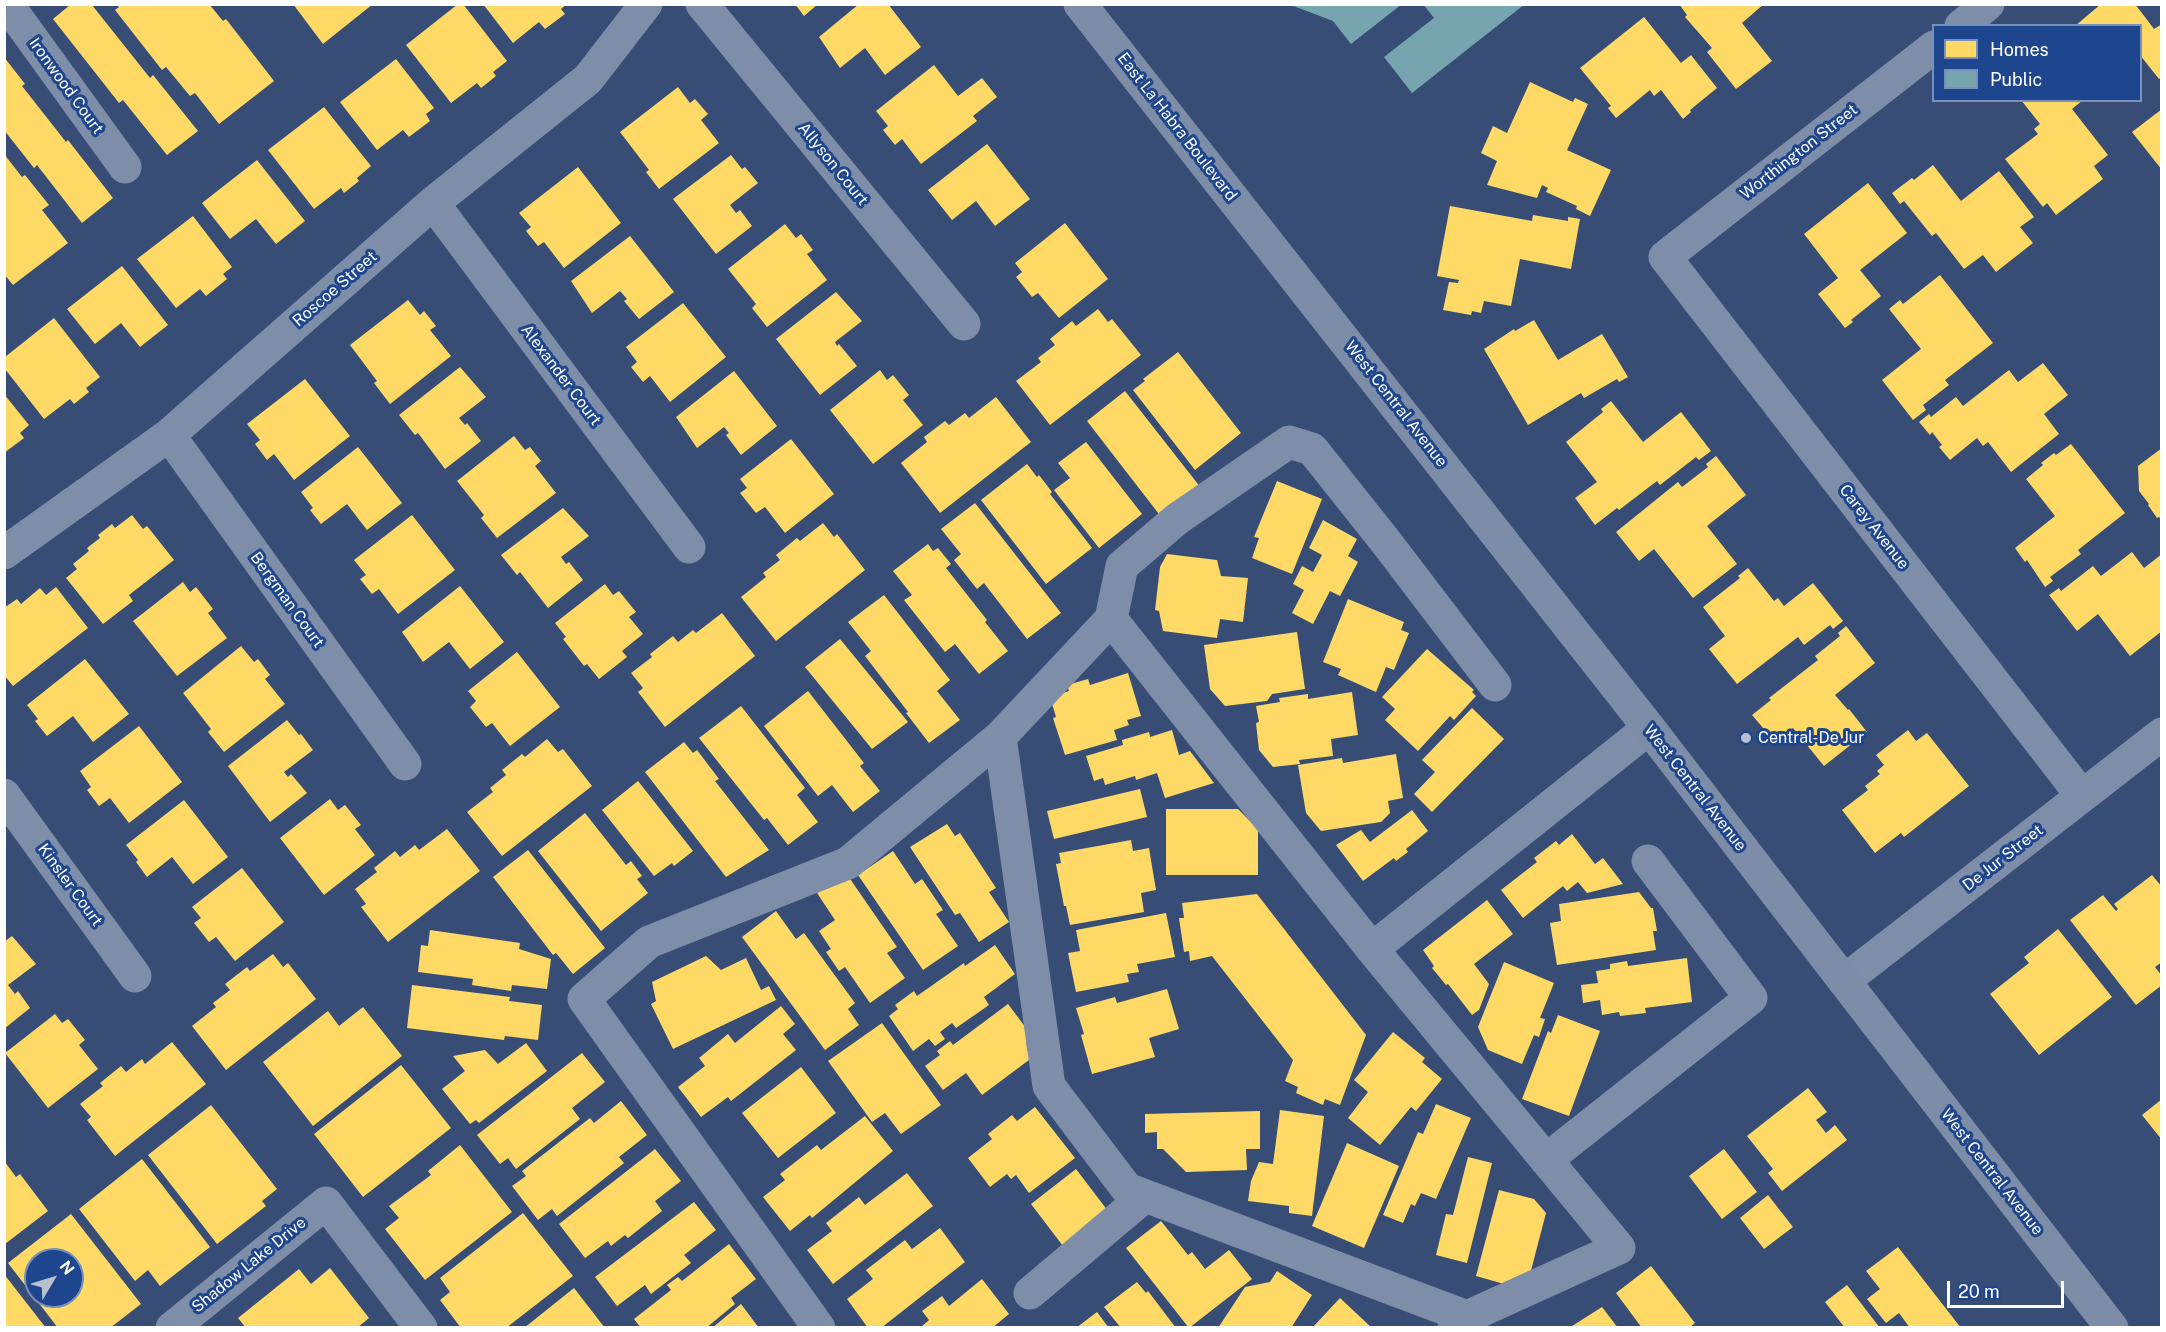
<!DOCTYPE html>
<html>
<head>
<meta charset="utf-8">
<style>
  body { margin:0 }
  #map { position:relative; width:2166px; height:1332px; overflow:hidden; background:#374d75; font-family:"Public Sans",sans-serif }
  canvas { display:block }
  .frame { position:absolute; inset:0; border:6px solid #fff; pointer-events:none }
  .legend { position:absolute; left:1932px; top:24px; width:210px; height:78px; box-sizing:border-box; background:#1e468e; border:2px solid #7890bb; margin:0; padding:8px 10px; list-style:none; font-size:18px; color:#fff }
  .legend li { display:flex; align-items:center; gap:12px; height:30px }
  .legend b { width:30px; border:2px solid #7890bb }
  .north { position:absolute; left:24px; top:1248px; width:60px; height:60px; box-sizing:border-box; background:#1e468e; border:2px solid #7890bb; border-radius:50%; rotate:52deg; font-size:16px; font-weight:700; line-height:24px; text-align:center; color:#fff }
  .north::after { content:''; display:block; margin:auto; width:21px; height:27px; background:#b9c1cf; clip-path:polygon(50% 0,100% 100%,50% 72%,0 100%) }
  .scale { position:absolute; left:1947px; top:1281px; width:117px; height:27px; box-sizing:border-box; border:3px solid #fff; border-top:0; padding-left:8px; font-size:18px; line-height:21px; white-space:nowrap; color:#fff; -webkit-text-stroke:4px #1e468e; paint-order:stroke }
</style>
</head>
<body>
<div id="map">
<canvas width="2166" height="1332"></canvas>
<div class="frame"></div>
<ul class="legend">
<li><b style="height:16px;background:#ffd966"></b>Homes</li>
<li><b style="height:16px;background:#76a5af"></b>Public</li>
</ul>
<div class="north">N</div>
<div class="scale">20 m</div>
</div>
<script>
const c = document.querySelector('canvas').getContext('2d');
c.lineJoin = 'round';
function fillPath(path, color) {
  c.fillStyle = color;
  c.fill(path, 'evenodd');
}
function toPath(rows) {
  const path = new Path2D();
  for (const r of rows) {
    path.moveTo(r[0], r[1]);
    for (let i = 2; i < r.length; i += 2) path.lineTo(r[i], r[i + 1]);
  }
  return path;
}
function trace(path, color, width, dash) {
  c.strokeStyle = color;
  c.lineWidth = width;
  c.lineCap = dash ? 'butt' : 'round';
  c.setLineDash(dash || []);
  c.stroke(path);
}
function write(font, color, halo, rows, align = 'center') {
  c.font = font + ' "Public Sans",sans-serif';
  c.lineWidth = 6;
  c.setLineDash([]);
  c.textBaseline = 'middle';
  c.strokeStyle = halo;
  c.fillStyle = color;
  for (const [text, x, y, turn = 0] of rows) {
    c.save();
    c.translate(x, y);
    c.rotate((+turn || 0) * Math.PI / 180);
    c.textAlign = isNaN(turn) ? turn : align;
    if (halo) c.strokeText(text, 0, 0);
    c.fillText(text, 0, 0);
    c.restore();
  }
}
fillPath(toPath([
  [117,4,209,4,223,21,226,19,274,81,219,124,195,93,190,96,166,67,162,70,115,10,119,7],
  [293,4,373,4,323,44],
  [458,4,463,4,507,61,493,72,496,76,481,88,477,83,451,103,406,45],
  [483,4,567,4,561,9,565,14,545,29,539,22,513,43],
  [795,4,818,4,804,16],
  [859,4,888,4,921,47,885,75,865,48,840,68,819,37],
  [1679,4,1764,4,1742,23,1772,61,1736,89,1707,52,1712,48,1685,17,1687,15],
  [2101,4,2135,4,2154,29,2162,24,2162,77,2159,79,2140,55,2140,26,2075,26],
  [70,5,92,5,150,78,153,75,198,131,167,155,123,100,119,103,53,19],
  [1644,17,1681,63,1691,55,1717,88,1690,110,1691,112,1683,119,1661,90,1654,96,1650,90,1616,118,1608,108,1611,106,1580,68],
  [4,57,25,84,22,86,66,142,68,140,113,198,82,223,37,165,34,168,4,130],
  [396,59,434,108,426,114,430,121,409,137,403,130,377,150,340,102],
  [934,65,958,96,982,78,997,97,973,116,977,121,921,164,902,139,895,145,883,130,888,126,876,111],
  [1530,82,1573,102,1575,98,1588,104,1567,150,1611,170,1590,216,1576,209,1577,206,1546,192,1548,188,1542,185,1537,198,1487,185,1497,161,1481,153,1493,126,1507,133],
  [678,87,690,103,695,99,708,114,701,120,719,143,659,189,646,172,649,170,620,132],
  [2021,100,2083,100,2072,109,2108,155,2094,166,2103,179,2056,215,2047,203,2043,207,2005,159,2038,134,2034,129,2040,124],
  [324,107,371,166,357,178,359,181,344,193,341,188,314,209,268,150],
  [2162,109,2162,170,2132,132],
  [987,144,1030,199,995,226,976,201,952,220,928,190],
  [4,154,22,177,25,175,49,205,42,210,68,243,13,285,4,274],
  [731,155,742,169,745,167,758,183,730,205,736,213,740,210,752,226,716,254,673,199],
  [257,160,305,221,276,244,256,219,230,239,202,203],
  [1933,165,1961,201,1999,171,2034,217,2020,227,2033,243,1996,272,1983,255,1964,269,1936,233,1932,236,1904,201,1900,204,1892,193,1912,178,1914,180],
  [578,167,621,223,564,268,544,242,538,246,526,231,531,227,519,213],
  [1868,183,1907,233,1860,270,1881,296,1851,320,1853,322,1845,328,1818,294,1838,278,1804,234],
  [1450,206,1532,221,1533,215,1568,221,1568,217,1580,219,1571,269,1520,259,1511,306,1484,301,1481,313,1472,311,1471,315,1443,310,1449,282,1458,283,1459,280,1437,276],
  [193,216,232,267,223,274,227,279,206,296,200,289,176,308,137,259],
  [1065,223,1108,279,1059,318,1038,293,1032,297,1016,277,1022,272,1015,263],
  [785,224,796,238,801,234,813,250,807,254,827,280,767,327,752,308,756,304,728,269],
  [630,236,674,292,639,319,624,301,627,299,620,291,592,313,571,281],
  [122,266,168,325,140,347,121,323,95,344,67,309],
  [1940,275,1993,343,1945,380,1949,385,1923,405,1926,410,1913,420,1882,380,1921,349,1889,309,1900,300,1903,304],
  [836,292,862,321,835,342,837,346,839,344,857,366,820,395,776,339],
  [408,300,420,315,424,311,436,326,430,330,451,356,390,404,374,383,377,381,350,345],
  [683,303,726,357,670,402,650,376,643,382,631,367,637,362,626,347],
  [1098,309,1108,322,1112,319,1141,355,1050,425,1016,381,1041,362,1038,358,1055,345,1050,339,1072,321,1076,326],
  [54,318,100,377,86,388,89,392,74,404,70,399,44,419,5,369,5,357],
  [1534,320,1558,360,1602,334,1628,377,1619,382,1617,379,1584,398,1581,393,1528,425,1484,349,1514,329,1515,331],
  [1178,352,1241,433,1195,470,1133,390,1145,381,1143,379],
  [2043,363,2068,395,2044,414,2059,434,2011,472,1988,442,1983,446,1977,438,1950,460,1939,447,1942,445,1932,432,1930,435,1919,422,1929,414,1931,417,1956,397,1963,406,2009,370,2018,382],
  [460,367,486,397,459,418,465,425,467,423,481,441,445,469,418,433,415,435,399,415],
  [880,370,887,380,893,375,909,395,903,400,923,425,873,464,830,410],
  [734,371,777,426,741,455,726,435,729,433,724,427,697,448,676,417],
  [305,379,350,436,294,480,274,454,267,460,255,444,260,440,247,424],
  [1125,391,1201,488,1162,518,1087,421],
  [4,394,29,425,20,433,24,438,4,453],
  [996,397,1031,442,940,513,901,463,927,442,924,437,945,421,949,425,965,413,969,418],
  [1611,401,1643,442,1681,412,1711,451,1699,460,1696,457,1660,485,1657,481,1619,510,1617,508,1595,525,1575,498,1597,482,1566,442,1603,412,1601,409],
  [514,436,525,450,530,447,541,461,535,466,556,493,497,538,481,518,484,515,457,481],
  [791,439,834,494,785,533,765,507,756,513,740,493,747,488,740,479],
  [1086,442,1142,514,1099,548,1054,490,1070,478,1058,463],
  [2071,444,2125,513,2078,550,2081,554,2050,577,2053,581,2045,587,2027,560,2025,562,2015,548,2055,516,2026,479,2043,465,2041,463,2054,453,2056,455],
  [358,447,402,503,367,530,347,504,321,524,310,510,313,508,301,492],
  [2162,448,2162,520,2159,517,2157,518,2148,505,2149,504,2139,491,2138,466],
  [1716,456,1746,495,1707,526,1737,564,1693,598,1654,549,1639,561,1616,532,1678,482,1682,487,1708,467,1706,464],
  [1027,464,1037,477,1039,475,1052,492,1050,494,1092,548,1046,584,981,500],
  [1277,481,1322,499,1292,574,1252,558,1259,538,1254,537],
  [975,503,1061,613,1027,639,984,583,977,589,954,560,961,554,941,529],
  [563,508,589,536,561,557,566,564,569,562,583,580,548,608,520,572,517,575,501,555],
  [132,515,143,529,147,526,174,560,129,595,133,601,103,624,66,578,77,569,73,564,89,551,87,548,100,538,98,535,112,524,115,528],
  [412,515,455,570,398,614,379,589,372,594,360,579,366,575,354,560],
  [1323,520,1357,539,1348,556,1358,562,1340,596,1330,591,1313,624,1292,613,1304,590,1293,584,1302,566,1313,572,1322,555,1309,548],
  [823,523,834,537,837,534,865,570,776,641,741,597,766,577,763,573,780,560,776,555,797,538,800,541],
  [928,544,933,551,938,548,951,564,946,568,987,620,985,622,1008,651,979,674,955,644,945,652,904,600,912,595,893,571],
  [2132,552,2144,568,2162,554,2162,631,2130,656,2098,614,2077,631,2049,595,2059,588,2061,591,2093,566,2101,576],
  [1167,554,1217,560,1221,576,1248,578,1243,622,1220,619,1217,638,1163,631,1159,611,1155,610,1160,567],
  [1748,568,1774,601,1778,598,1784,606,1813,583,1843,621,1833,629,1830,625,1804,645,1798,637,1737,684,1709,649,1725,636,1703,607,1740,578,1738,576],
  [183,582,190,592,196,587,213,609,208,613,227,638,177,676,133,621],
  [605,584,613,595,619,591,636,612,629,617,643,634,622,651,627,657,599,679,587,664,584,666,563,639,566,637,555,623],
  [460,586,504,642,470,669,449,642,423,662,402,632],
  [56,587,88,628,13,686,4,675,4,608,17,599,21,604,40,588,46,595],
  [884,595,950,680,937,691,960,720,929,743,906,713,908,712,865,656,871,651,848,622],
  [1348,599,1404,622,1401,630,1409,633,1394,670,1386,667,1376,692,1338,675,1341,669,1323,662],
  [722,613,755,656,665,727,638,692,643,688,631,673,652,657,650,654,673,636,678,642,693,630,696,633],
  [1846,626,1875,663,1835,695,1848,710,1849,709,1867,732,1824,766,1793,728,1775,742,1752,715,1771,700,1769,698,1818,660,1815,656,1840,636,1838,633],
  [1297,632,1305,689,1272,694,1267,701,1225,706,1210,689,1204,645],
  [840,639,908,722,872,749,805,667],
  [241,646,254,662,258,659,270,675,265,679,285,704,224,752,208,732,211,729,183,693],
  [1427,649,1474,690,1472,692,1476,696,1454,720,1450,716,1418,751,1385,720,1395,709,1382,697],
  [517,652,560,707,510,746,492,723,486,727,470,707,476,701,468,691],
  [85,659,129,714,93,742,73,716,47,736,35,721,38,719,27,705],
  [1128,673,1141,716,1127,720,1129,725,1114,730,1117,740,1065,755,1053,718,1056,717,1050,697,1069,691,1067,685,1088,679,1090,685],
  [808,691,864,763,860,766,880,791,853,812,832,785,818,796,764,726],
  [1352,692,1358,735,1331,739,1333,756,1299,760,1300,764,1273,767,1259,750,1256,723,1259,722,1256,706,1280,702,1279,698,1308,694,1308,699],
  [741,706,805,788,797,795,818,822,788,845,767,818,764,820,699,738],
  [1472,708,1504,739,1432,812,1414,794,1435,772,1422,760],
  [287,720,299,735,301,734,313,750,284,772,288,777,291,774,307,793,270,822,228,766],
  [139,726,182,782,129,823,110,798,99,806,87,790,91,787,80,771],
  [1172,730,1179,755,1190,751,1214,783,1165,798,1157,773,1136,780,1135,776,1105,785,1103,778,1094,781,1086,756,1123,745,1122,740,1149,732,1150,737],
  [1908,730,1916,741,1927,733,1969,786,1904,837,1901,833,1875,853,1842,810,1868,790,1865,786,1880,774,1877,771,1884,765,1876,755],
  [547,739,558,752,563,749,592,786,502,856,467,812,493,792,490,788,506,775,502,770,522,754,525,757],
  [684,742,693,753,697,750,719,779,715,781,769,850,726,877,645,772],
  [1396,754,1403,798,1388,801,1390,813,1381,822,1321,831,1306,813,1298,765,1342,758,1343,763],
  [638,781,693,851,674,866,672,863,654,876,602,810],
  [1140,789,1147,817,1054,839,1047,811],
  [330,799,338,810,345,805,361,825,355,829,375,855,324,895,280,838],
  [184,800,228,857,193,884,172,857,147,877,136,862,138,860,126,845],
  [1166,809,1238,809,1258,829,1258,875,1166,875],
  [1412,810,1428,831,1406,849,1408,852,1396,861,1394,858,1363,881,1336,845,1361,830,1370,842],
  [585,813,626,865,631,861,642,876,637,879,648,893,601,931,538,851],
  [947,824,955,836,960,833,996,888,989,892,1009,922,979,942,960,913,955,915,910,847],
  [447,829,480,871,388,942,361,907,366,904,355,889,377,872,374,868,395,851,400,857,415,845,419,850],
  [1572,834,1595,864,1603,858,1623,884,1587,893,1578,882,1567,891,1563,886,1523,918,1501,890,1537,862,1534,858,1556,841,1559,845],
  [1131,840,1133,851,1149,848,1156,890,1141,893,1144,912,1070,925,1066,906,1064,906,1056,864,1061,863,1059,853],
  [528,850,605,948,573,974,556,953,553,955,493,877],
  [893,851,915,884,922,879,943,910,936,914,958,946,923,970,858,875],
  [242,868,284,922,235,961,216,937,209,942,194,923,201,918,192,907],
  [846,873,897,947,887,953,905,978,870,1003,845,967,839,971,826,952,831,949,819,931,835,920,817,893],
  [2152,875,2162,887,2162,962,2155,967,2162,976,2162,985,2136,1005,2070,920,2103,895,2116,911,2118,909,2114,904],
  [1639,892,1651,908,1653,908,1657,931,1653,931,1656,950,1557,965,1550,923,1561,921,1559,904],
  [1257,894,1366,1035,1340,1105,1325,1099,1323,1105,1296,1093,1298,1087,1285,1081,1293,1060,1212,956,1190,961,1189,951,1184,952,1179,918,1184,918,1182,903],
  [1487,900,1513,934,1474,964,1489,984,1479,1010,1472,1015,1448,984,1446,985,1432,968,1434,966,1423,950],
  [776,911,796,939,804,933,855,1003,848,1009,859,1025,825,1050,742,937],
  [1166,913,1175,957,1137,964,1139,972,1127,974,1129,982,1076,992,1068,953,1080,951,1076,930],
  [2058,929,2112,997,2039,1055,1990,994,2029,963,2024,957],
  [430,930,520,943,519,949,551,959,547,989,512,985,511,991,472,985,473,979,418,972,421,945,428,946],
  [12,936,36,964,8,985,15,994,18,991,30,1008,4,1029,4,942],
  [995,945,1015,974,984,997,989,1005,956,1028,952,1023,940,1032,945,1039,935,1046,929,1039,913,1051,889,1016,898,1009,895,1005,914,991,917,996,964,963,965,966],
  [273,954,283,967,288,963,316,999,226,1070,192,1026,216,1007,213,1003,230,990,225,984,247,967,250,971],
  [706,956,721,970,746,958,761,990,769,986,776,1000,673,1049,651,1004,656,1001,652,982],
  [1687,958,1692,1002,1645,1008,1646,1013,1620,1016,1619,1012,1602,1015,1600,1000,1583,1003,1581,985,1598,983,1596,971,1610,969,1610,964,1627,961,1628,966],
  [1504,962,1554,983,1540,1018,1545,1019,1539,1037,1534,1035,1522,1064,1488,1050,1478,1027],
  [412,985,510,997,509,1001,542,1005,538,1040,505,1036,504,1040,407,1028],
  [1167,989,1179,1029,1149,1038,1155,1057,1092,1074,1081,1035,1084,1034,1076,1008,1115,997,1117,1003],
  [1008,1004,1026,1028,1027,1050,1033,1057,982,1095,966,1073,943,1090,925,1066,940,1055,937,1051,950,1041,953,1045],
  [781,1006,795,1024,783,1034,796,1050,731,1101,728,1097,701,1117,678,1087,705,1066,699,1058,728,1034,735,1043],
  [363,1007,402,1056,313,1126,263,1062,328,1011,339,1026],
  [55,1014,62,1023,68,1019,85,1040,79,1045,98,1069,48,1108,5,1053],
  [1558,1015,1600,1031,1569,1116,1522,1099,1548,1031,1551,1033],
  [882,1023,941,1105,901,1134,885,1113,872,1122,828,1061],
  [1393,1032,1425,1058,1422,1062,1442,1079,1416,1111,1411,1107,1380,1145,1348,1118,1368,1092,1354,1080],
  [172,1042,206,1084,115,1156,87,1120,91,1117,80,1104,103,1086,100,1083,121,1066,126,1072,142,1059,145,1064],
  [526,1043,547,1071,479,1123,476,1120,470,1124,442,1089,465,1071,453,1056,485,1050,498,1064],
  [582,1053,605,1082,572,1108,580,1119,516,1169,508,1158,500,1164,477,1135],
  [401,1065,451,1128,363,1197,314,1134],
  [801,1067,836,1113,778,1158,742,1113],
  [1808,1088,1827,1112,1816,1120,1826,1133,1835,1125,1847,1140,1782,1191,1768,1173,1773,1169,1747,1136],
  [2162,1099,2162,1140,2142,1115],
  [621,1101,647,1135,619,1157,624,1163,557,1216,552,1209,538,1220,512,1186,526,1176,522,1171,590,1118,594,1123],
  [1436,1104,1471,1118,1436,1199,1421,1193,1415,1206,1411,1204,1403,1223,1383,1215,1418,1132,1423,1134],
  [211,1105,277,1189,262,1201,266,1206,217,1244,148,1155],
  [1035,1107,1075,1158,1029,1193,1016,1175,1011,1179,1007,1174,990,1187,968,1158,992,1139,988,1134,1012,1115,1017,1121],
  [1280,1110,1324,1116,1312,1216,1289,1213,1289,1206,1248,1201,1251,1181,1259,1162,1273,1164],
  [1260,1111,1260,1149,1246,1149,1247,1170,1186,1172,1163,1149,1157,1149,1157,1132,1145,1133,1145,1114],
  [865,1116,893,1151,812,1218,810,1215,790,1231,763,1197,785,1180,780,1174,817,1145,821,1150],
  [1347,1143,1399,1166,1364,1248,1312,1226],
  [460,1145,512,1212,425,1280,385,1229,399,1218,389,1206,431,1175,428,1171],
  [655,1149,681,1181,655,1201,662,1211,628,1238,625,1235,611,1246,608,1241,585,1258,559,1224],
  [1724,1149,1757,1192,1722,1219,1689,1176],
  [1468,1157,1492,1163,1467,1263,1436,1255,1446,1214,1453,1215],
  [142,1159,210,1247,160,1286,148,1270,135,1281,79,1209],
  [5,1162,16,1177,20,1174,48,1211,5,1244],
  [1076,1169,1111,1215,1066,1250,1031,1204],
  [907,1173,933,1206,833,1284,807,1250,832,1231,826,1223,859,1197,865,1205],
  [1499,1190,1534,1199,1546,1213,1528,1282,1511,1286,1476,1276],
  [1768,1195,1793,1227,1764,1249,1740,1218],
  [694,1202,716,1230,684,1255,691,1263,651,1294,645,1285,617,1306,595,1277],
  [523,1213,573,1276,506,1328,461,1328,440,1300,450,1292,440,1278],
  [71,1214,141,1304,110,1328,58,1328,8,1263],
  [36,1260,72,1260,72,1296,36,1296],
  [1161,1221,1188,1255,1192,1252,1205,1269,1229,1250,1252,1279,1189,1328,1126,1248],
  [940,1228,965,1262,881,1328,868,1328,847,1299,873,1279,866,1270,905,1240,912,1249],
  [729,1244,756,1279,731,1298,735,1304,706,1328,641,1328,634,1319,671,1290,667,1285,678,1277,682,1281],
  [1898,1247,1961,1328,1910,1328,1899,1313,1886,1323,1867,1299,1880,1289,1866,1271],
  [1651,1266,1695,1323,1689,1328,1642,1328,1616,1293],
  [330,1268,369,1318,357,1328,246,1328,238,1318,299,1269,311,1284],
  [1277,1271,1312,1295,1291,1328,1218,1328,1245,1287,1270,1282],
  [4,1274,46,1328,4,1328],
  [982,1279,1009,1314,992,1328,920,1328,929,1320,922,1311,942,1296,949,1306],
  [1137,1282,1146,1293,1148,1291,1176,1328,1121,1328,1104,1307],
  [1847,1285,1880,1328,1845,1328,1825,1302],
  [574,1288,605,1328,524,1328],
  [1340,1298,1372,1328,1312,1328],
  [741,1304,759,1328,712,1328],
  [1602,1307,1618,1328,1569,1328],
  [1097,1312,1109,1328,1076,1328]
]), '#ffd966');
fillPath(toPath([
  [1288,4,1402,4,1351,44,1333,21],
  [1423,4,1525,4,1412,93,1384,57,1434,18]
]), '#76a5af');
trace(toPath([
  [7,4,125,167],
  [702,4,964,324],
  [1961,26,1988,4],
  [1934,47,1665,257,2082,796],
  [433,203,689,547],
  [169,435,405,764],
  [4,553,169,435,433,203,588,79,646,4],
  [1111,619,1372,949,1619,1248,1467,1317,1454,1328],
  [1000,737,1049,1086,1127,1189,1467,1317],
  [4,795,135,976],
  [1372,949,1649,728],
  [1844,981,2162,734],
  [1546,1160,1751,998,1648,861],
  [1030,1293,1145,1196],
  [172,1328,326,1203,421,1328],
  [819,1328,584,999,649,942,848,863,1000,737,1111,619,1122,566,1177,519,1289,442,1312,449,1386,542,1495,685]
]), '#7e8ea8', 33);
trace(toPath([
  [1080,4,1649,728,2112,1328]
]), '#7e8da7', 33);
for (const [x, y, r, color] of [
  [1746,738,6,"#b9c1cf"]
]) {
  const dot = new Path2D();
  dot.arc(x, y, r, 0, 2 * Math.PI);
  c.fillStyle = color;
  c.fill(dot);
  trace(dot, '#1e468e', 2);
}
write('16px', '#fff', '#1e468e', [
  ["Ironwood Court",66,86,54],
  ["East La Habra Boulevard",1177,127,52],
  ["Worthington Street",1799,152,-38],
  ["Allyson Court",833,164,51],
  ["Roscoe Street",335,289,-41],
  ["Alexander Court",561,375,53],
  ["West Central Avenue",1396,404,52],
  ["Carey Avenue",1874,527,52],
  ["Bergman Court",287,600,54],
  ["West Central Avenue",1695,788,52],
  ["De Jur Street",2003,858,-38],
  ["Kinsler Court",70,885,54],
  ["West Central Avenue",1992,1172,52],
  ["Shadow Lake Drive",249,1265,-39]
]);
write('16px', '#fff', '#1e468e', [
  ["Central-De Jur",1758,738]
], 'left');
</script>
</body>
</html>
